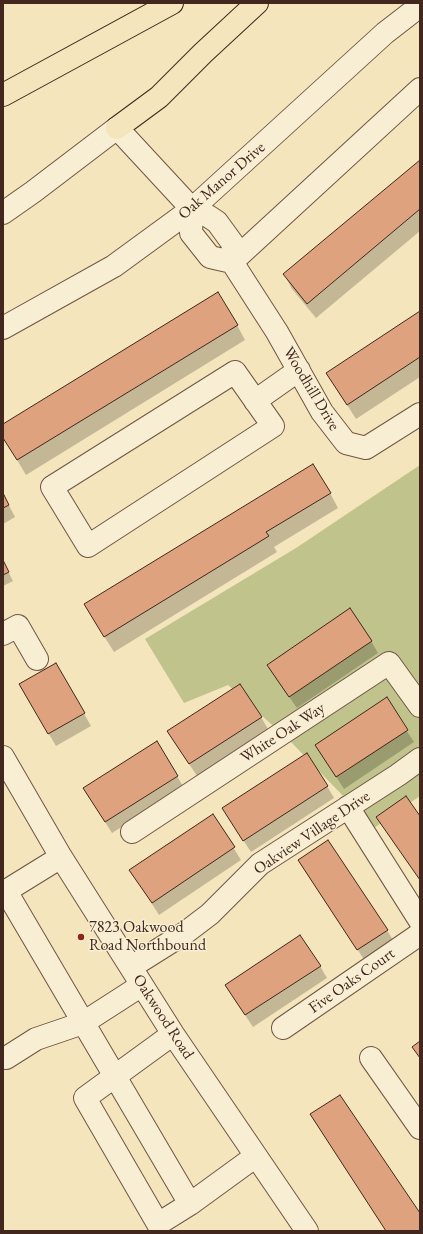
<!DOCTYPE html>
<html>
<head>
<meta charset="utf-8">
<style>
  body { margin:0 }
  #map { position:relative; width:423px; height:1234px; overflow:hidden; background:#f4e5bc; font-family:"EB Garamond",serif }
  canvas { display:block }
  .frame { position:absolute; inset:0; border:4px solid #41271d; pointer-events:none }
</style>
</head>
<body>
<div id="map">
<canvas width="423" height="1234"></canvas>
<div class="frame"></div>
</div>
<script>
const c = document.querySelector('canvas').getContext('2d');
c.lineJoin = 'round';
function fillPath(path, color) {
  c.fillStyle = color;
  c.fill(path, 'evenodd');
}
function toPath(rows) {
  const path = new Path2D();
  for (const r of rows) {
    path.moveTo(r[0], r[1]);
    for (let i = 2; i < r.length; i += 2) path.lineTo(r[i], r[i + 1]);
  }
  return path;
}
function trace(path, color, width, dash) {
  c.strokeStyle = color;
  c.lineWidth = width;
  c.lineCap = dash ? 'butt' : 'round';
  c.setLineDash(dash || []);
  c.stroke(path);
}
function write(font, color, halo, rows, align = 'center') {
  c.font = font + ' "EB Garamond",serif';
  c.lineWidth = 3;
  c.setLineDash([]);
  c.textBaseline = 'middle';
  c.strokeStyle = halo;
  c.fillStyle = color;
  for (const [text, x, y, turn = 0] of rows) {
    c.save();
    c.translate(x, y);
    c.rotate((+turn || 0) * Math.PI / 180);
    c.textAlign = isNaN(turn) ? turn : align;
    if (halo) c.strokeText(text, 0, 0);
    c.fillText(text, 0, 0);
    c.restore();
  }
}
fillPath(toPath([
  [420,465,420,796,374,828,291,742,228,685,184,703,145,639,296,548]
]), '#c1c38d');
fillPath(toPath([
  [420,161,420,231,316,318,292,289,284,274],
  [420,312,420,377,356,419,327,373],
  [237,325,245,340,26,475,3,436,3,425],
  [330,493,338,508,274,547,277,552,114,652,94,620],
  [3,494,15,517,3,524],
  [3,562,13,581,3,586],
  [371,641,378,653,297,708,275,677],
  [56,664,91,726,56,746,20,685],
  [386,699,414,742,344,789,316,745],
  [261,717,268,729,197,776,176,744],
  [177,776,184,788,112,833,91,800],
  [327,786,334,798,251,852,230,820],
  [213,815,241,860,159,915,131,871],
  [299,860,387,930,394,942,365,961],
  [320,966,327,978,253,1027,233,997]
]), '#0003');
const building = toPath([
  [420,160,420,209,307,304,283,274,420,160],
  [218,292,238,325,17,460,3,438,3,424,218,292],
  [420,311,420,357,347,405,326,373,420,311],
  [313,464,331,493,266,532,269,536,104,637,84,604,313,464],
  [3,493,9,505,3,508,3,493],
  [3,560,9,572,3,575,3,560],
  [350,608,372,641,289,697,267,665,350,608],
  [56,663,85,713,48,734,19,684,56,663],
  [240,684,262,717,189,764,167,731,240,684],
  [387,697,408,730,336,777,315,745,387,697],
  [157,741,178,776,105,822,83,788,157,741],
  [307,753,328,786,243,841,222,808,307,753],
  [406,796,420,816,420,880,376,817,406,796],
  [213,814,235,847,152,903,129,870,213,814],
  [328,840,388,930,357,950,298,860,328,840],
  [300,935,321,966,245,1015,225,985,300,935],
  [420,1041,420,1058,412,1047,420,1041],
  [340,1095,420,1213,420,1231,386,1231,310,1114,340,1095]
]);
fillPath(building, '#dea37e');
trace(building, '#41271d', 1);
const minor = toPath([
  [192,209,191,233,210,257,232,262],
  [3,213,33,192,117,128,192,209,208,216,217,222,233,244,232,262,277,332,322,412,346,443,366,448,420,414],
  [232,262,420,89],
  [3,328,114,266,192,209,385,33,420,6],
  [235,372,273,426,88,546,52,487,235,372],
  [255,401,299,370],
  [3,634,18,626,37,659],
  [3,757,61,857,173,1034,307,1231],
  [348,807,420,921],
  [132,832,389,663,420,706],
  [61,857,6,891,190,1204],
  [131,967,185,933,210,914,260,864,398,775,420,759],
  [283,1028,420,934],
  [173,1034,85,1098,158,1224,190,1204,256,1156],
  [6,1058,36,1039,83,1023,142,985],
  [371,1058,420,1128]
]);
const highway = toPath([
  [3,95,172,3],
  [117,128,159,97,203,53,257,3]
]);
trace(minor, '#6e5645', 24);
trace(highway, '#41271d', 24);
trace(minor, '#f8eed3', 22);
trace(highway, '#f4e5bc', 22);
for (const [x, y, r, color] of [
  [81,937,4,"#8f2418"]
]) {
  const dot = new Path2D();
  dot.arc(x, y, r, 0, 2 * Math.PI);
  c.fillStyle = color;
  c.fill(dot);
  trace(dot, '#f8eed3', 1.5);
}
write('16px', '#41271d', '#f8eed3', [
  ["Oak Manor Drive",222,181,-41],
  ["Woodhill Drive",311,389,59],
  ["White Oak Way",283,733,-33],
  ["Oakview Village Drive",312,833,-34],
  ["Five Oaks Court",352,981,-35],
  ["Oakwood Road",163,1017,57]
]);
write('16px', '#41271d', '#f8eed3', [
  ["7823 Oakwood",89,928],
  ["Road Northbound",89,946]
], 'left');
</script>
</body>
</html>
